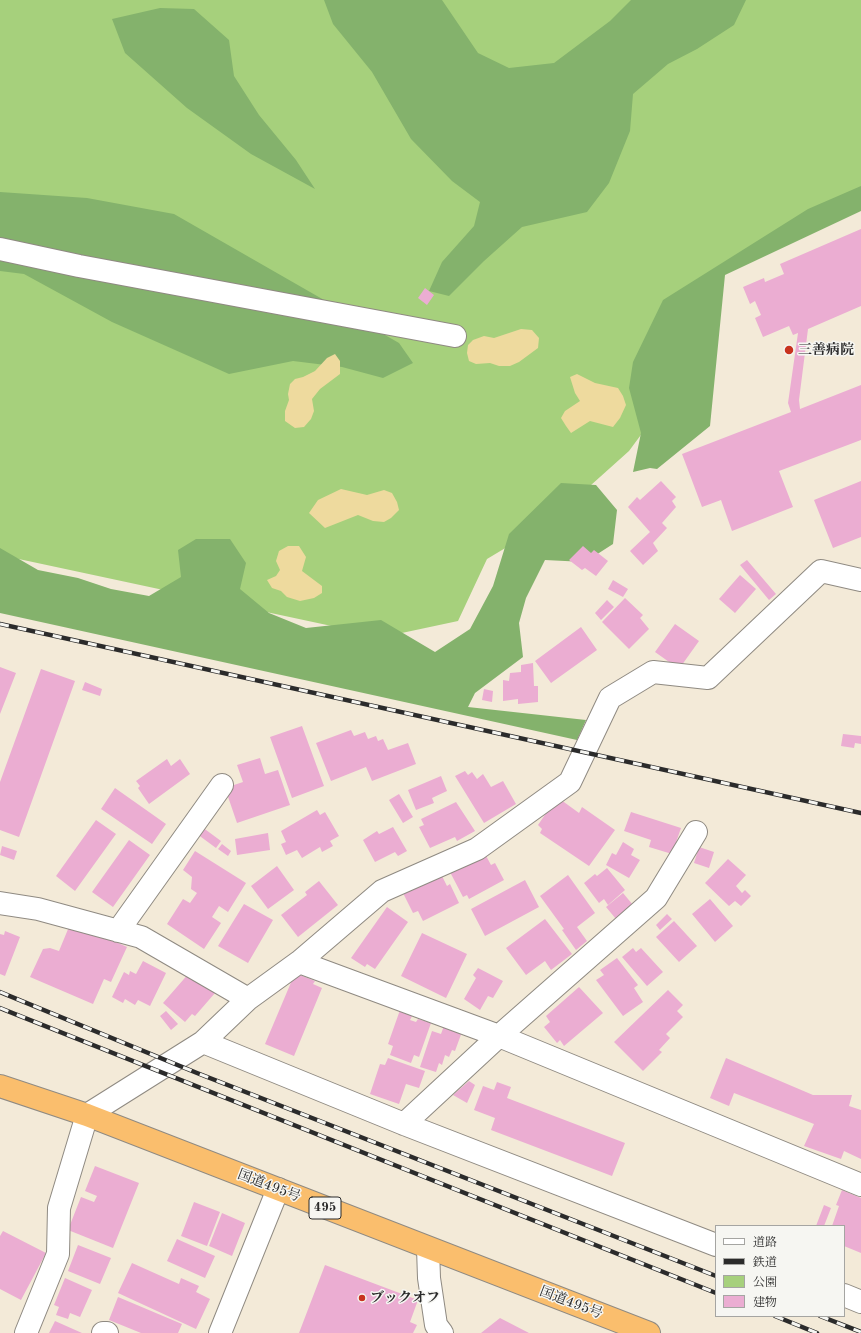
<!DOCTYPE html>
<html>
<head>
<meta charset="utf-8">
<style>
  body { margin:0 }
  #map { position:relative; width:861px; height:1333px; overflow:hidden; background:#f3ead8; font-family:"Old Standard TT","Noto Serif JP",serif }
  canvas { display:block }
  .legend { position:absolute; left:715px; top:1225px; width:130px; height:92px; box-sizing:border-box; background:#f6f6f2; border:1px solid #a5a5a2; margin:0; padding:5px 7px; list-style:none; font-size:12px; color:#2b2b2b }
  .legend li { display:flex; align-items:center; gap:8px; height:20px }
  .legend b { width:20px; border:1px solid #a5a5a2 }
</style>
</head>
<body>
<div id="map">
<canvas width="861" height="1333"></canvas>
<ul class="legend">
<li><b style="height:5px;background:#fff"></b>道路</li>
<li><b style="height:5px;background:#2b2b2b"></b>鉄道</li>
<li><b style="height:11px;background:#a6d07c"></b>公園</li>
<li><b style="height:11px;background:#ebadd2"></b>建物</li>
</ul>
</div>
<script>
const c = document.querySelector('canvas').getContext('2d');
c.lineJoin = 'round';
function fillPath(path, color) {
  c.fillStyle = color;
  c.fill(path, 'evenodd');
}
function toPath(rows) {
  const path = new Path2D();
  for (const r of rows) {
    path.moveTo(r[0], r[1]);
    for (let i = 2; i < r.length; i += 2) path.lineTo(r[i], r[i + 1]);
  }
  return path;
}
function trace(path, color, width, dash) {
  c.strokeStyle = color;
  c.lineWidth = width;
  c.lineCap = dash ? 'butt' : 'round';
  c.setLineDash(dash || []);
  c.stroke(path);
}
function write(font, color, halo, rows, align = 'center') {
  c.font = font + ' "Old Standard TT","Noto Serif JP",serif';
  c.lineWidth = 3;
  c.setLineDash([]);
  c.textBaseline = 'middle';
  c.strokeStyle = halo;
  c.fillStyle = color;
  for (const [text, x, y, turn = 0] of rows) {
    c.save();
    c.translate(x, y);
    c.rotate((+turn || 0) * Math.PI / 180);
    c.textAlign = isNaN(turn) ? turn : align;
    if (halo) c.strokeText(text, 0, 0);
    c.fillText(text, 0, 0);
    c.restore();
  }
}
fillPath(toPath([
  [0,0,861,0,861,198,719,269,646,428,629,451,552,520,487,559,458,621,383,637,0,555]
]), '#a6d07c');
fillPath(toPath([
  [324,0,442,0,478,53,509,68,554,63,610,21,631,0,746,0,734,25,697,49,668,64,633,94,630,131,609,183,587,212,522,227,484,261,449,296,429,291,442,262,474,226,480,202,452,181,411,139,372,72,333,24],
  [160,8,194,9,229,40,234,76,259,115,296,160,315,189,251,154,187,108,125,53,112,19],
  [861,186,861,211,725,275,710,426,657,469,650,468,633,472,641,433,629,388,633,362,663,300,808,209],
  [0,192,87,198,174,214,399,343,413,363,383,378,342,367,293,361,229,374,112,322,24,274,0,271],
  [561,483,596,485,617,510,613,544,585,562,545,560,526,598,519,623,523,657,475,693,468,707,586,720,577,740,0,613,0,548,38,570,78,578,111,589,149,596,181,577,178,550,196,539,230,539,246,563,240,589,269,613,306,628,381,620,435,652,470,629,493,586,509,534]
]), '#84b26c');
fillPath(toPath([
  [521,329,532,330,539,338,538,348,519,362,510,366,499,366,490,363,476,364,469,361,467,353,468,345,473,340,484,336,494,338],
  [335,354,340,361,340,374,320,389,312,399,314,411,311,419,304,427,295,428,285,421,285,411,289,400,288,394,290,384,295,379,303,377,315,371,327,358],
  [577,374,595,383,618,388,623,396,626,405,620,418,613,427,590,421,571,433,566,426,561,418,565,411,580,401,575,393,570,377],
  [341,489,367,495,384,490,392,493,397,502,399,510,391,518,384,522,373,521,358,515,325,528,309,513,318,500],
  [288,546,299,546,306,557,302,571,322,586,322,593,314,598,300,601,287,597,281,591,272,588,267,580,276,576,280,570,276,561,279,551]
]), '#eeda9e');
fillPath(toPath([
  [861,229,861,306,808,329,799,400,800,409,861,385,861,440,779,471,793,507,732,531,721,500,702,507,682,454,791,412,788,403,798,333,793,335,789,326,763,337,755,318,761,315,755,301,750,304,743,287,764,278,765,282,784,274,780,264],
  [425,288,434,295,427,305,418,298],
  [661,481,676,497,672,501,676,507,662,523,667,528,653,543,658,551,643,565,630,551,650,532,628,507,637,497,640,500],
  [861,481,861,537,833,548,814,500],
  [583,546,591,553,594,550,608,561,596,576,585,568,582,570,569,560],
  [747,560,776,594,769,600,740,565],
  [740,575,756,589,735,613,719,599],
  [613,580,628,589,623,597,608,589],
  [625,598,643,615,640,618,649,629,629,649,602,622],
  [607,600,614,607,601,620,595,613],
  [675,624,699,641,679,669,655,652],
  [581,627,597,650,551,683,535,661],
  [533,663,534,686,538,686,538,702,518,704,518,699,503,701,503,680,509,681,510,673,521,672,521,665],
  [0,667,16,673,0,714],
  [41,669,75,681,19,837,0,830,0,782],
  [85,682,102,689,100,696,82,690],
  [484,689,493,691,492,702,482,700],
  [302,726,324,786,292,798,270,737],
  [351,730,354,736,365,732,368,739,376,736,378,741,383,739,388,750,408,743,416,764,372,781,366,767,331,781,316,743],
  [843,734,861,736,861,744,855,743,854,748,841,746],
  [260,758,265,774,278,770,290,805,237,823,225,788,243,782,237,765],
  [167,759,171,766,180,759,190,774,149,804,138,788,140,786,136,781],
  [465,771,468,775,472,772,477,779,483,774,491,787,503,781,516,804,484,823,455,776],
  [441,776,447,791,432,798,434,803,416,810,408,790],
  [115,788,166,824,152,844,101,809],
  [399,794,413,817,403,823,389,800],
  [557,797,579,813,582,807,615,830,589,866,540,833,542,829,538,825],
  [456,802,475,831,457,841,455,837,430,848,419,827,424,825,421,819],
  [317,810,320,815,325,812,339,836,330,841,333,846,322,852,320,847,302,858,297,850,286,855,281,844,286,842,281,831],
  [631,812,681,828,672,854,649,847,651,840,624,831],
  [96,820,116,834,75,891,56,876],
  [202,827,221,841,216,848,197,834],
  [393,827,407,851,398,856,395,852,375,862,363,840,377,831,379,834],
  [268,833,270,850,237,855,235,839],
  [129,840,150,855,113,907,92,892],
  [623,842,634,849,631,855,640,860,629,878,606,865,612,853,616,855],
  [222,844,231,851,228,856,218,849],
  [2,846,17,851,14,860,0,855],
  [699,847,714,852,709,868,694,863],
  [195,851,246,883,228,912,219,906,212,917,221,923,204,949,167,924,183,899,190,903,197,893,191,889,192,877,183,870],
  [485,854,491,865,495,863,504,880,469,899,467,895,463,897,450,872],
  [728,859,746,875,736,886,742,893,745,890,751,896,741,906,735,901,729,906,705,883],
  [277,866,294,890,268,909,251,886],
  [607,868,625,890,608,905,604,899,599,903,584,883,595,874,597,876],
  [441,874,447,886,450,884,459,903,423,921,418,911,413,913,403,893],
  [568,875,595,913,577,927,587,941,576,950,562,930,564,929,540,896],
  [525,880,539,907,485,936,471,909],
  [319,881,338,905,298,937,281,915,307,895,305,892],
  [623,893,633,905,616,919,606,907],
  [710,899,733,926,715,942,692,914],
  [244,904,273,920,248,963,218,946],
  [387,907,408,922,375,969,367,964,365,967,351,958],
  [667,914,672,919,660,930,656,925],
  [545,919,572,954,551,970,545,961,526,975,506,948],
  [674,921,697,946,679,962,656,937],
  [71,922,127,947,111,982,104,979,93,1004,30,977,43,949,50,948,59,951],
  [5,931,20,937,5,976,0,974,0,934,4,935],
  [422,933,467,954,446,998,401,976],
  [633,948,636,952,641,948,663,972,647,986,622,957],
  [617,958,638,985,634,988,643,1002,623,1016,596,980,604,975,600,970],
  [143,961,166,973,150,1006,138,1000,135,1005,125,999,123,1003,112,997,124,972,129,975,130,971,136,974],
  [478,968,503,981,493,998,488,996,480,1010,464,999,476,978,473,975],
  [190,972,215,993,195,1016,192,1014,185,1022,163,1003],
  [295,973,315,981,313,984,322,988,294,1056,265,1044],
  [579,987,603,1013,564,1046,560,1040,557,1043,544,1027,550,1022,546,1016],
  [668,990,683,1005,677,1011,683,1017,666,1034,670,1038,659,1050,662,1052,643,1071,614,1042],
  [400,1010,413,1014,410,1020,416,1022,418,1019,431,1023,419,1057,414,1055,411,1063,390,1055,393,1046,388,1044],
  [166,1011,178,1024,171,1030,160,1016],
  [445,1023,463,1029,455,1051,452,1050,449,1057,445,1055,442,1065,439,1063,436,1072,420,1067,432,1031,441,1034],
  [388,1058,425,1071,419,1088,406,1084,399,1104,370,1094,380,1064,385,1065],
  [726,1058,813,1095,852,1095,849,1106,861,1110,861,1159,844,1151,841,1159,804,1146,814,1124,734,1093,729,1106,710,1098],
  [469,1081,475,1085,467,1103,453,1095],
  [497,1082,511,1087,507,1098,625,1143,612,1176,491,1130,495,1118,474,1110,483,1086,494,1090],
  [95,1166,139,1183,113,1248,68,1230,81,1197,94,1202,97,1196,85,1191],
  [842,1190,861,1198,861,1253,844,1246,844,1226,832,1226,839,1206,836,1205],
  [194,1202,220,1212,207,1246,181,1236],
  [824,1205,831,1208,824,1226,816,1226],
  [222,1213,245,1223,232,1256,209,1246],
  [3,1231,46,1253,21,1300,0,1289,0,1236],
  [177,1239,215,1256,205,1278,167,1261],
  [78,1245,111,1258,100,1284,68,1271],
  [132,1263,179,1284,181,1278,199,1286,196,1292,210,1299,196,1329,118,1293],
  [325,1265,418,1300,410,1322,417,1325,413,1333,299,1333],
  [65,1278,92,1290,80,1317,70,1313,68,1319,56,1315,59,1307,54,1305],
  [118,1297,182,1324,178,1333,141,1333,109,1320],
  [500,1318,529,1333,481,1333],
  [55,1321,82,1333,49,1333]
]), '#ebadd2');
const minor = toPath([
  [0,249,79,266,455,336],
  [0,903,38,909,141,937,248,999],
  [118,931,222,785],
  [299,962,499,1036,861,1185],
  [203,1042,404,1124,716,1245],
  [404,1124,499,1036,656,898,696,832],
  [428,1248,429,1278,436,1325,442,1333],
  [844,1295,861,1302],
  [26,1333,58,1254,59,1208,87,1115,203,1042,248,999,299,962,382,891,477,849,570,782,610,698,653,672,708,678,821,571,861,580],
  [103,1333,107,1333],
  [220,1333,278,1189]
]);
const highway = toPath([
  [0,1086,87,1115,649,1333]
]);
trace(minor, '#8f8a82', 24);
trace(highway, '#8f8a82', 24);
trace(minor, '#fff', 22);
trace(highway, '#fabe6d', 22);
const rail = toPath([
  [0,624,861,813],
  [0,992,197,1073,716,1276],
  [0,1008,716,1293],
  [775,1316,817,1333],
  [820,1316,861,1332]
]);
trace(rail, '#2b2b2b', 4.5);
trace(rail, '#f6f6f2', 3, [9]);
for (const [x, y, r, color] of [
  [789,350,5,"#c8321e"],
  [362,1298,4,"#c8321e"]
]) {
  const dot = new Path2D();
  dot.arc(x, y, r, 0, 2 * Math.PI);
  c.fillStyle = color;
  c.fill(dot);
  trace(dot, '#f6f6f2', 1.5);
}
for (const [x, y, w] of [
  [325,1208,32]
]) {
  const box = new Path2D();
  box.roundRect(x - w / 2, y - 11, w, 22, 3);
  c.fillStyle = '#f6f6f2';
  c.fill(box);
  trace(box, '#2b2b2b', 1);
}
write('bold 13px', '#2b2b2b', null, [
  ["495",325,1208]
]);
write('bold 14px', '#2b2b2b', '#f6f6f2', [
  ["三善病院",798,350],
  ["ブックオフ",370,1298]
], 'left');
write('14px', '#2b2b2b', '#f6f6f2', [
  ["国道495号",269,1186,21],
  ["国道495号",571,1303,21]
]);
</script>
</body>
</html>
